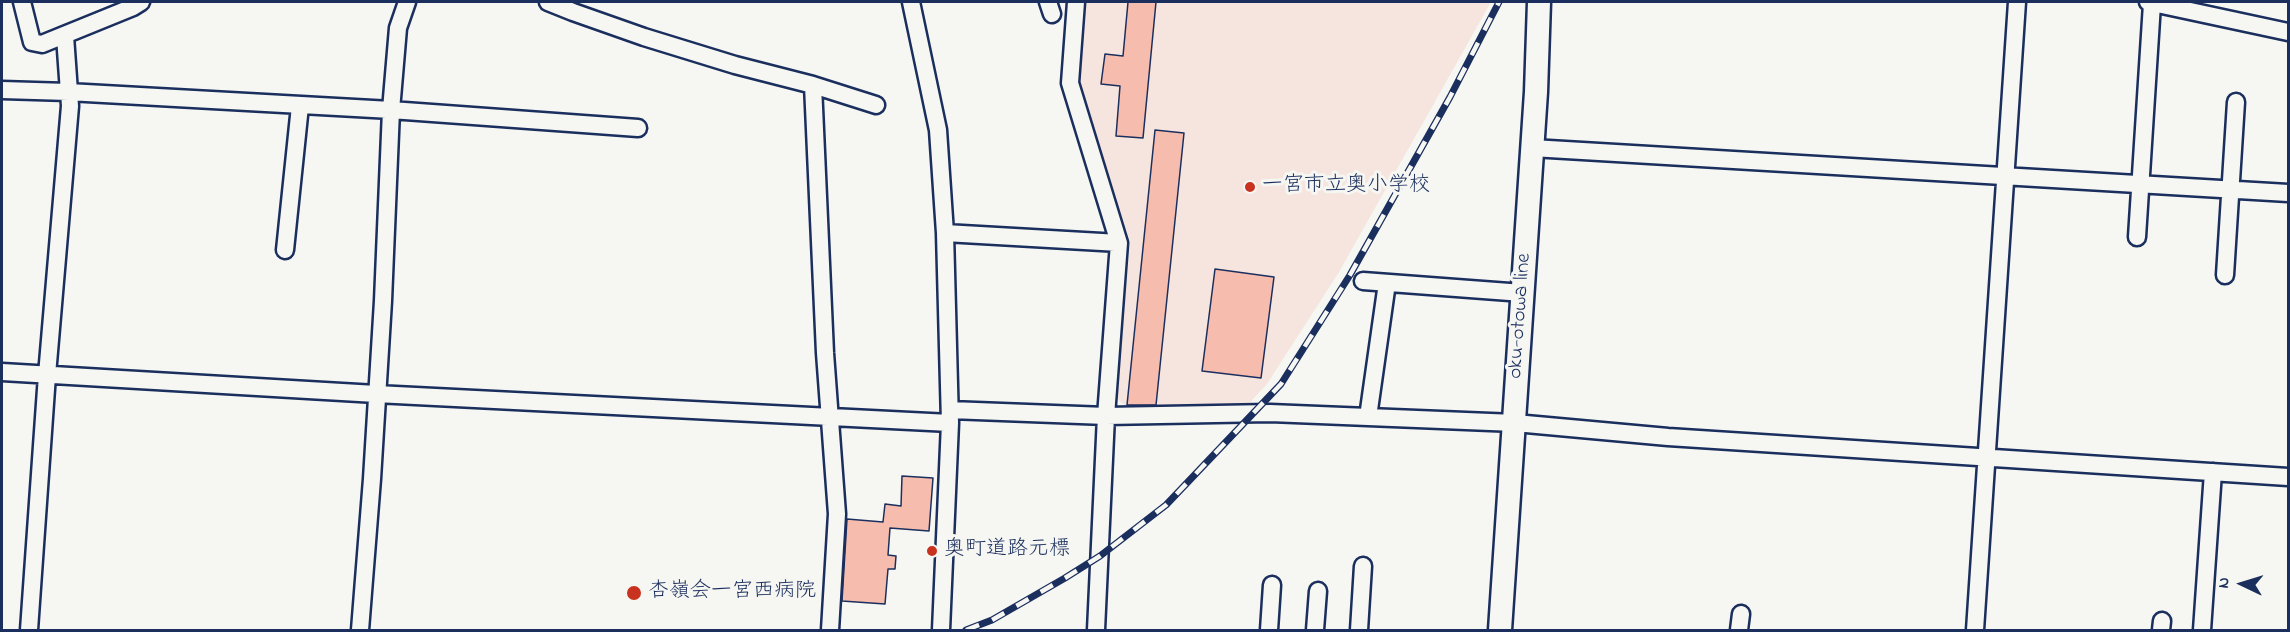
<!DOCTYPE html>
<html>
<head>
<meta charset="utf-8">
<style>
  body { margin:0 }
  #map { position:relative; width:2290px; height:632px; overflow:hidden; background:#f6f6f2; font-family:"Indie Flower",sans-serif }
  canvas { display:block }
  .frame { position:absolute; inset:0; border:3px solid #1b2f5e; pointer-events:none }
  .north { position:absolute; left:2212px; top:554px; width:60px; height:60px; -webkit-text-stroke:4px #f6f6f2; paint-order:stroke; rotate:274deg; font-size:16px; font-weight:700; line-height:24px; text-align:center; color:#1b2f5e }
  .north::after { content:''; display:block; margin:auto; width:21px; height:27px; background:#1b2f5e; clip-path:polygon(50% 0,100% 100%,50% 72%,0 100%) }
</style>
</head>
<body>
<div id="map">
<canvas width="2290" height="632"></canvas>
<div class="frame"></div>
<div class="north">N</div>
</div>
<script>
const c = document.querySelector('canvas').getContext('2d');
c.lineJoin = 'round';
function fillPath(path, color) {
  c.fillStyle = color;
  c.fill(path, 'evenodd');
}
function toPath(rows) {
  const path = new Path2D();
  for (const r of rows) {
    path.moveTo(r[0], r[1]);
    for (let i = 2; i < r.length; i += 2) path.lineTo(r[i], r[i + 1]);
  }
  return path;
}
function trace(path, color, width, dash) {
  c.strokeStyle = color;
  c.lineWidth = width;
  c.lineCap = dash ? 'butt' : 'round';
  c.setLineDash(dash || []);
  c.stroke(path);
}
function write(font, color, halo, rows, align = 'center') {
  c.font = font + ' "Indie Flower","Klee One",sans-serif';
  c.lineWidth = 6;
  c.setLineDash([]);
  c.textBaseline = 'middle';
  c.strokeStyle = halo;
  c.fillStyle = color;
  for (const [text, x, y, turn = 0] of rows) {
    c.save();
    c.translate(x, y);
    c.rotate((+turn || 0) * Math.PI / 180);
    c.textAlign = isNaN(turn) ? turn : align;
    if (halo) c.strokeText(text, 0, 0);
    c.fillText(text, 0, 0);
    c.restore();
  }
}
fillPath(toPath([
  [1082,2,1491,2,1339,272,1267,384,1242,411,1127,408,1117,398,1130,242,1077,73]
]), '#f6e5de');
const building = toPath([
  [1128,2,1156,2,1143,138,1116,136,1120,86,1101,84,1105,54,1123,56,1128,2],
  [1155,130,1184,133,1156,405,1127,405,1155,130],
  [1215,269,1274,277,1261,378,1202,371,1215,269],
  [902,476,933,478,929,531,890,528,888,555,896,556,895,569,888,569,885,604,842,601,847,519,883,522,885,504,901,506,902,476]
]);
fillPath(building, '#f6bdae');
trace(building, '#1b2f5e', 1.5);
const street = toPath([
  [22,2,32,42,42,44,133,7,141,2],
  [548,2,573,12,644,37,735,65,813,85,876,105],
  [911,2,938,130,945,233,950,423,941,630],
  [1048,2,1052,14],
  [1076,2,1070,83,1119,243,1106,416,1096,630],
  [2148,2,2288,32],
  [813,85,825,353,837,514,830,630],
  [2,90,68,92,391,110,638,128],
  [1532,148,2288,193],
  [945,233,1119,243],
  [2137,237,2152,4],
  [285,250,300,106],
  [2225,275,2236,102],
  [1363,281,1523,293],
  [2,372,376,394,950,423],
  [950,410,1106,416,1270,413,1515,423,1668,437,2288,477],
  [1368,417,1387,283],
  [29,630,47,375,70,106,65,36],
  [360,630,372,479,383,301,391,110,398,28,407,2],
  [1269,630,1272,585],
  [1315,630,1318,591],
  [1359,630,1363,566],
  [1739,630,1741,614],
  [1975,630,2017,2],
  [2161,630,2162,621],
  [2202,630,2213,472]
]);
const secondary = toPath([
  [1500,630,1536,92,1539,2]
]);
trace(street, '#1b2f5e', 21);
trace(secondary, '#1b2f5e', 27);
trace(street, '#f6f6f2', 16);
trace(secondary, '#f6f6f2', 22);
const rail = toPath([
  [966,630,992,620,1065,578,1100,556,1166,505,1281,384,1350,275,1450,97,1499,2]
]);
trace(rail, '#1b2f5e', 7);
trace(rail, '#f6f6f2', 4.5, [14]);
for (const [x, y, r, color] of [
  [1250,187,6,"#c8321e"],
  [932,551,6,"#c8321e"],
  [634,593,8,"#c8321e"]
]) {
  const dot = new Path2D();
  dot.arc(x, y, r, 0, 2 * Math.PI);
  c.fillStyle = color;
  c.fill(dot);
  trace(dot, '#f6f6f2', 2);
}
write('21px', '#1b2f5e', '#f6f6f2', [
  ["一宮市立奥小学校",1262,187],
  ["奥町道路元標",944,551],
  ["杏嶺会一宮西病院",648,593]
], 'left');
write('21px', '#1b2f5e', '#f6f6f2', [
  ["oku-otowa line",1521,316,-86]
]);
</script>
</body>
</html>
